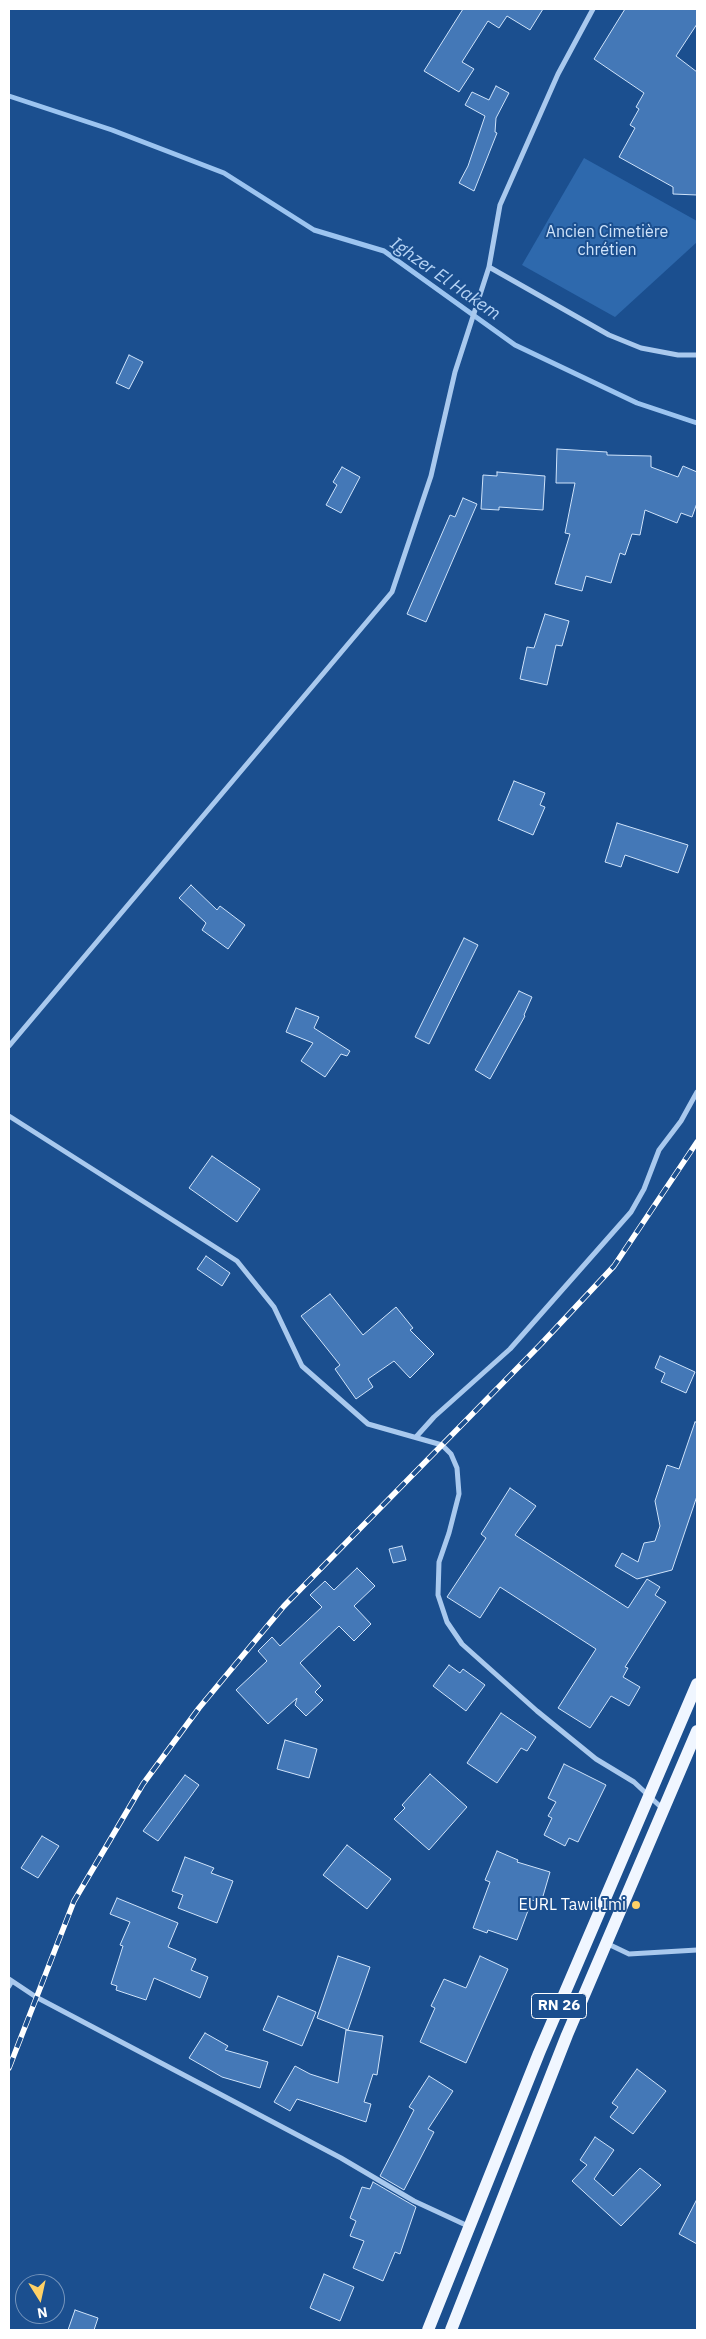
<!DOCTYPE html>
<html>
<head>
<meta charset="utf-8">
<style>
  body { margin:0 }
  #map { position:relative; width:706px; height:2339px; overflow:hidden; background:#1b4f8f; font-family:"IBM Plex Sans",sans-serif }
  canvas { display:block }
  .frame { position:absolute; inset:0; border:10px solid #fff; pointer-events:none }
  .north { position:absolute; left:15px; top:2274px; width:50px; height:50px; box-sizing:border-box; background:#1b4f8f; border:1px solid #7695bc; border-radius:50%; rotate:170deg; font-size:14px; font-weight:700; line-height:20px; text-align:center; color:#fff }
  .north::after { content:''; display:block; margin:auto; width:18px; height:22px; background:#ffd166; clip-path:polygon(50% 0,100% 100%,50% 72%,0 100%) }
</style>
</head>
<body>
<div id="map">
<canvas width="706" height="2339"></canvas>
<div class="frame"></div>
<div class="north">N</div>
</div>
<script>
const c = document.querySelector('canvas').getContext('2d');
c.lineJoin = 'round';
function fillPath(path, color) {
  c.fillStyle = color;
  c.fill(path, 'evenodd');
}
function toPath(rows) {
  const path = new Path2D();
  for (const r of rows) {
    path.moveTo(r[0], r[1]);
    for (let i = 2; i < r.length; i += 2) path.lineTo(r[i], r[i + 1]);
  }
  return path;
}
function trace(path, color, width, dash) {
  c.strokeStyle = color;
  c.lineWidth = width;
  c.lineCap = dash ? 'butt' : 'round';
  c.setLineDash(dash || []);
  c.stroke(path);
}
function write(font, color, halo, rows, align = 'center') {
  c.font = font + ' "IBM Plex Sans",sans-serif';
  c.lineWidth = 4;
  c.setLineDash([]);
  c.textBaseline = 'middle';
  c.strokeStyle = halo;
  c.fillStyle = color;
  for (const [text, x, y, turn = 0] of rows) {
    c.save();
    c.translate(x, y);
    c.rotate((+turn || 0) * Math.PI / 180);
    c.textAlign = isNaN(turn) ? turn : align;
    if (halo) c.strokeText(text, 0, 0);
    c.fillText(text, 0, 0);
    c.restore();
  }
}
fillPath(toPath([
  [584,158,697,221,697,242,615,317,522,265]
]), '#2e69ad');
trace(toPath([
  [9,96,112,130,224,173,314,230,384,251,515,345,637,403,697,423]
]), '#9cc4f0', 5);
const building = toPath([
  [463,9,543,9,530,30,507,16,499,28,488,21,462,62,474,69,459,92,424,71,463,9],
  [625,9,697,9,697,24,676,56,697,72,697,195,673,194,673,187,619,157,635,128,630,125,639,109,636,107,644,93,594,59,625,9],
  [496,86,509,93,496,118,495,132,497,133,474,191,459,183,468,166,485,116,465,105,472,92,489,100,496,86],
  [129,355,143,362,129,389,116,383,129,355],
  [557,449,607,452,607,455,651,456,651,467,678,477,683,466,697,472,697,503,692,517,681,513,677,523,645,510,640,535,632,534,625,555,620,553,611,583,586,576,582,591,555,584,570,534,565,533,575,483,556,483,557,449],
  [342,467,360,477,341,513,326,505,337,485,333,482,342,467],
  [497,472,545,476,543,510,499,507,499,510,481,509,483,475,497,476,497,472],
  [463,498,477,504,426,622,407,614,450,515,455,517,463,498],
  [545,614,569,621,562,646,556,645,547,685,520,679,527,647,534,648,545,614],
  [514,781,545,793,540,805,545,807,533,835,498,820,514,781],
  [617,823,688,845,678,873,625,855,621,867,605,862,617,823],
  [191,885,217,910,220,906,245,925,228,949,202,930,206,923,179,898,191,885],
  [464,938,478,945,429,1044,415,1037,464,938],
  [519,991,532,997,524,1015,525,1016,490,1079,475,1070,519,991],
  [296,1008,319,1017,314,1028,350,1051,347,1056,341,1054,325,1077,301,1061,313,1043,286,1032,296,1008],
  [212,1156,260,1189,237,1222,189,1188,212,1156],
  [206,1256,230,1273,222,1286,197,1269,206,1256],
  [330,1294,363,1335,396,1307,413,1328,410,1330,434,1354,410,1378,394,1361,368,1379,373,1387,356,1399,335,1369,340,1365,301,1316,330,1294],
  [660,1356,695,1372,686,1393,661,1382,665,1373,655,1368,660,1356],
  [695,1422,697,1422,697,1496,672,1570,637,1579,615,1566,622,1553,638,1562,644,1543,655,1541,660,1526,655,1501,667,1465,679,1469,695,1422],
  [510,1488,536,1506,515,1535,628,1608,647,1579,660,1587,655,1595,666,1602,625,1667,628,1668,623,1677,640,1687,629,1706,611,1696,590,1728,558,1708,596,1649,500,1587,480,1618,447,1597,486,1538,481,1534,510,1488],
  [402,1546,406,1560,393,1563,389,1549,402,1546],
  [357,1568,375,1586,354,1606,371,1624,354,1641,339,1626,300,1663,321,1686,315,1692,323,1700,306,1716,295,1705,297,1698,268,1724,236,1690,267,1661,258,1651,272,1637,280,1646,322,1607,310,1595,325,1581,334,1590,357,1568],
  [449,1665,460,1673,463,1669,485,1685,466,1711,433,1686,449,1665],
  [501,1713,536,1737,527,1751,521,1748,497,1783,467,1763,501,1713],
  [285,1740,317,1749,309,1778,277,1769,285,1740],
  [564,1764,606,1785,578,1842,569,1838,565,1846,544,1835,552,1818,548,1816,556,1802,548,1798,564,1764],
  [430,1774,467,1807,429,1850,394,1819,405,1808,402,1805,430,1774],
  [185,1775,199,1785,158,1841,143,1831,185,1775],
  [42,1836,59,1846,38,1878,21,1868,42,1836],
  [347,1845,391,1879,367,1909,323,1875,347,1845],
  [497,1851,518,1860,517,1862,550,1872,541,1903,532,1900,517,1940,488,1930,487,1933,473,1928,490,1882,485,1880,497,1851],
  [185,1857,214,1868,211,1873,233,1881,217,1923,178,1908,183,1895,172,1891,185,1857],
  [117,1898,178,1923,168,1947,196,1959,191,1970,208,1977,200,1998,154,1978,146,2000,116,1990,117,1986,111,1984,123,1946,120,1945,130,1922,110,1914,117,1898],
  [338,1956,370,1967,348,2030,317,2018,338,1956],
  [480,1956,508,1969,466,2063,420,2042,435,2008,431,2006,444,1979,466,1988,480,1956],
  [278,1996,316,2012,302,2046,263,2030,278,1996],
  [346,2030,383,2036,377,2075,373,2074,364,2102,371,2104,366,2122,297,2099,290,2111,274,2102,295,2066,310,2074,338,2083,346,2030],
  [205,2033,228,2046,225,2050,268,2062,260,2088,222,2077,189,2058,205,2033],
  [637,2069,666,2091,633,2134,610,2117,618,2107,612,2103,637,2069],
  [429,2076,453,2091,428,2129,434,2132,404,2190,380,2176,414,2110,409,2107,429,2076],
  [595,2137,614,2150,594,2179,613,2196,640,2168,661,2185,621,2226,572,2181,587,2165,580,2160,595,2137],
  [373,2182,416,2207,400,2254,395,2252,383,2281,353,2268,364,2241,350,2236,356,2221,350,2218,362,2187,370,2189,373,2182],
  [697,2199,697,2244,679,2234,697,2199],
  [324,2274,354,2287,340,2321,310,2308,324,2274],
  [75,2310,98,2318,94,2330,68,2330,75,2310]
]);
fillPath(building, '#4478b7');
trace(building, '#cfe3fa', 1);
trace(toPath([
  [9,1987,12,1982]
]), '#a9c9ee', 4);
trace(toPath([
  [489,267,609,335,641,348,678,355,697,355],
  [9,1046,392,592,431,476,455,372,489,267,500,205,558,74,593,9],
  [9,1116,237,1261,274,1307,302,1366,368,1424,442,1445,451,1454,457,1468,459,1494,449,1533,439,1562,438,1595,447,1622,462,1644,537,1711,596,1759,634,1782,664,1810],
  [416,1437,434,1417,510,1349,631,1212,644,1189,659,1150,681,1121,697,1092],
  [606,1943,629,1954,697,1950],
  [9,1979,36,1997,341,2158,414,2201,468,2226]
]), '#a9c9ee', 5);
trace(toPath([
  [428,2330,539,2053,697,1684],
  [451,2330,567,2035,697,1731]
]), '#f0f6ff', 12);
const rail = toPath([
  [9,2068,74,1901,143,1784,199,1708,284,1606,541,1344,614,1266,697,1142]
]);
trace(rail, '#fff', 5.5);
trace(rail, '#1b4f8f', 4, [11]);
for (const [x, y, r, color] of [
  [636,1905,5,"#ffd166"]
]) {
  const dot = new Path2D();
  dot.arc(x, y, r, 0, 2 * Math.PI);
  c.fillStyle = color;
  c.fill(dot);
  trace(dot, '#1b4f8f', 2);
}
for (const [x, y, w] of [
  [559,2006,55]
]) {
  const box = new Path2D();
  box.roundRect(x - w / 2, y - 12.5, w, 25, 4);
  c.fillStyle = '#1b4f8f';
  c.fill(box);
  trace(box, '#fff', 1);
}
write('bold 15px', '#fff', null, [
  ["RN 26",559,2006]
]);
write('16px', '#cfe3fa', '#1b4f8f', [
  ["Ancien Cimetière",607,232],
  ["chrétien",607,250]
]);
write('16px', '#fff', '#1b4f8f', [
  ["EURL Tawil Imi",626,1905]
], 'right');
write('italic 18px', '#b5d3f5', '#1b4f8f', [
  ["Ighzer El Hakem",445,279,35]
]);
</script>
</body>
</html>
